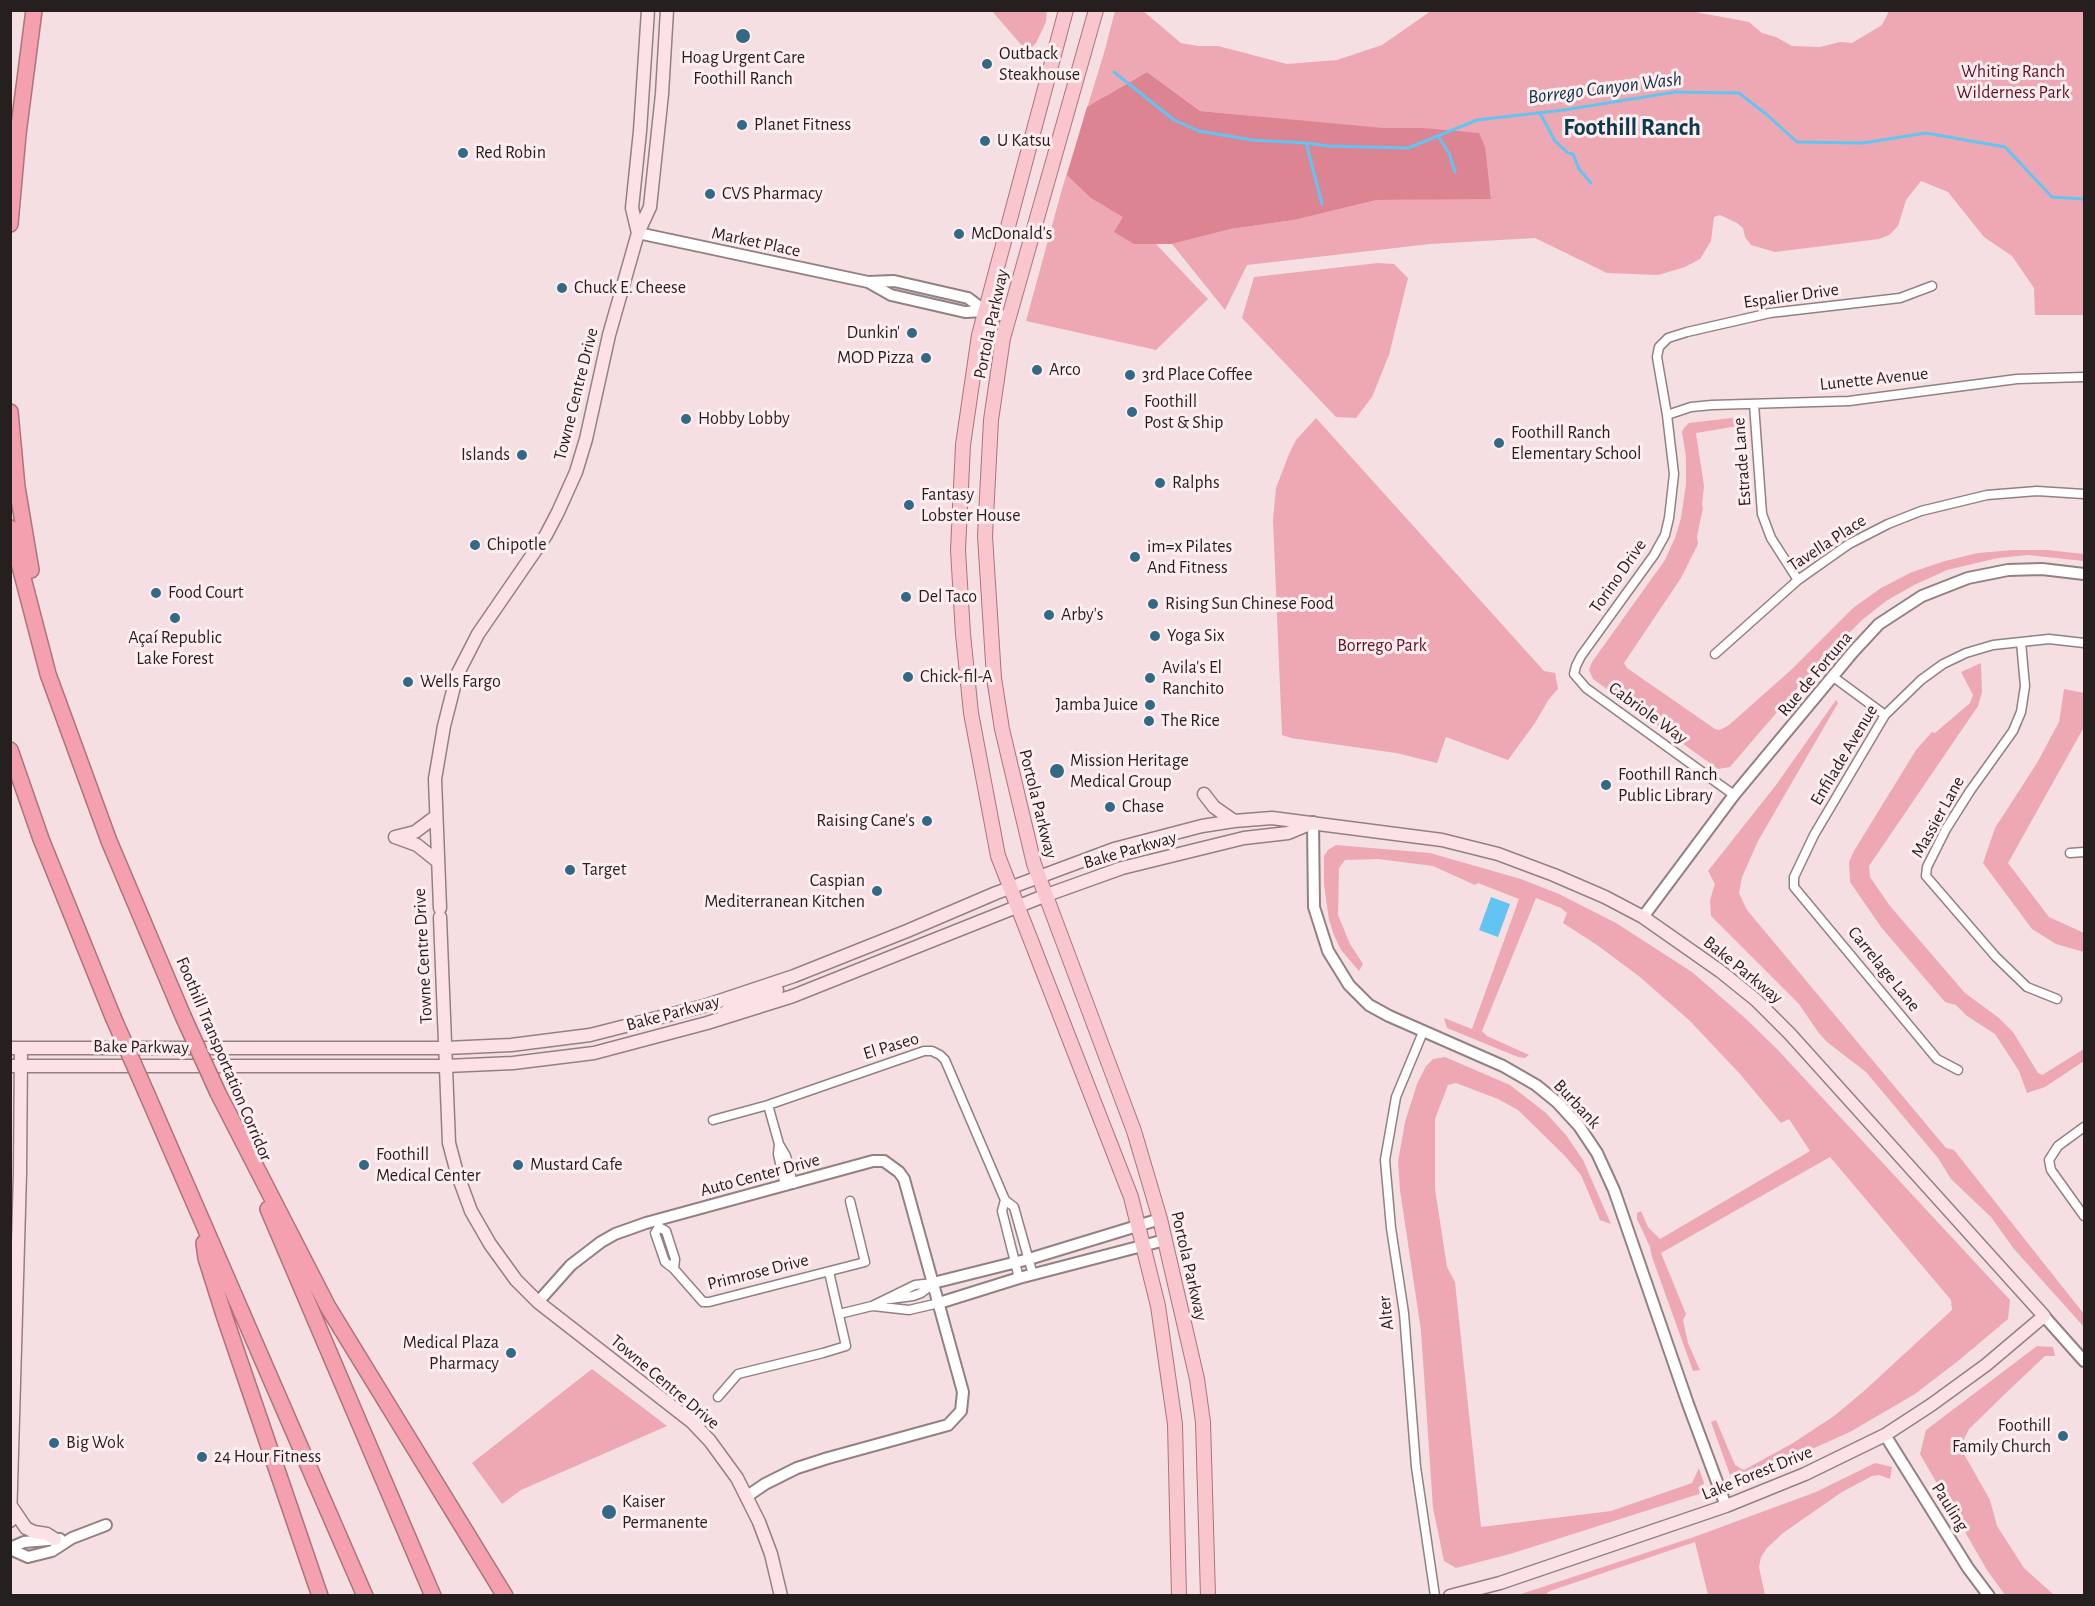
<!DOCTYPE html>
<html>
<head>
<meta charset="utf-8">
<style>
  body { margin:0 }
  #map { position:relative; width:2095px; height:1606px; overflow:hidden; background:#f5dfe2; font-family:"Alegreya Sans",sans-serif }
  canvas { display:block }
  .frame { position:absolute; inset:0; border:12px solid #261f20; pointer-events:none }
</style>
</head>
<body>
<div id="map">
<canvas width="2095" height="1606"></canvas>
<div class="frame"></div>
</div>
<script>
const c = document.querySelector('canvas').getContext('2d');
c.lineJoin = 'round';
function fillPath(path, color) {
  c.fillStyle = color;
  c.fill(path, 'evenodd');
}
function toPath(rows) {
  const path = new Path2D();
  for (const r of rows) {
    path.moveTo(r[0], r[1]);
    for (let i = 2; i < r.length; i += 2) path.lineTo(r[i], r[i + 1]);
  }
  return path;
}
function trace(path, color, width, dash) {
  c.strokeStyle = color;
  c.lineWidth = width;
  c.lineCap = dash ? 'butt' : 'round';
  c.setLineDash(dash || []);
  c.stroke(path);
}
function write(font, color, halo, rows, align = 'center') {
  c.font = font + ' "Alegreya Sans",sans-serif';
  c.lineWidth = 6;
  c.setLineDash([]);
  c.textBaseline = 'middle';
  c.strokeStyle = halo;
  c.fillStyle = color;
  for (const [text, x, y, turn = 0] of rows) {
    c.save();
    c.translate(x, y);
    c.rotate((+turn || 0) * Math.PI / 180);
    c.textAlign = isNaN(turn) ? turn : align;
    if (halo) c.strokeText(text, 0, 0);
    c.fillText(text, 0, 0);
    c.restore();
  }
}
fillPath(toPath([
  [992,11,1047,11,1046,22,1036,43,1031,48,1024,48],
  [1115,11,1143,11,1181,43,1198,46,1218,46,1287,64,1337,60,1382,45,1431,11,1690,11,1749,22,1762,33,1776,37,1792,46,1820,47,1840,42,1852,43,1882,25,1889,11,2084,11,2084,315,2035,315,2034,288,2012,256,1984,237,1948,192,1921,181,1906,200,1898,226,1889,235,1879,239,1775,252,1751,245,1745,237,1743,228,1737,223,1720,215,1714,217,1711,241,1700,259,1685,267,1658,275,1607,273,1535,238,1430,244,1247,265,1225,310,1172,244,1231,229,1294,220,1377,200,1491,198,1487,170,1138,225,1208,299,1156,350,1026,321,1062,189,1104,53],
  [1147,72,1200,111,1253,116,1179,133,1106,96],
  [1378,263,1394,264,1408,278,1389,355,1372,397,1356,418,1336,417,1242,318,1254,277],
  [1316,418,1544,671,1555,673,1558,689,1549,699,1535,723,1508,760,1446,737,1437,763,1396,753,1291,738,1282,735,1273,520,1276,488,1289,454,1296,440],
  [1731,418,1741,421,1744,425,1696,433,1704,486,1702,505,1703,508,1697,536,1698,544,1681,578,1624,663,1627,668,1715,729,1720,730,1729,725,1791,670,1853,608,1881,588,1912,572,1945,561,1978,553,2013,550,2047,550,2084,554,2084,561,2028,555,1998,558,1947,570,1914,585,1886,601,1862,620,1819,663,1730,767,1718,769,1593,679,1589,670,1592,662,1665,560,1675,538,1681,518,1686,484,1686,457,1682,432,1684,428,1689,423],
  [1981,663,1982,692,1978,706,1869,866,1870,877,1890,906,1965,993,1999,1018,2013,1032,2038,1073,2042,1075,2084,1049,2084,1061,2045,1087,2027,1093,2019,1071,1995,1034,1967,1016,1956,1005,1945,1002,1881,927,1850,882,1849,862,1854,851,1916,750,1932,732,1935,733,1970,703,1973,695,1961,672],
  [2064,689,2084,693,2084,727,2008,863,2049,917,2084,933,2084,952,2056,944,2032,929,1983,863,1995,828,2037,763,2059,722],
  [1836,700,1838,703,1758,841,1742,877,1739,893,1747,910,1946,1148,1954,1150,2084,1314,2084,1327,2014,1249,1991,1217,1951,1179,1938,1158,1866,1072,1827,1042,1818,1032,1799,1004,1711,916,1710,900,1715,884,1708,871,1776,785],
  [1336,845,1430,853,1521,879,1559,894,1616,923,1692,972,1745,1018,1777,1049,2010,1300,2008,1319,1958,1361,1915,1394,1850,1432,1742,1480,1730,1475,1711,1422,1716,1420,1735,1465,1744,1470,1793,1443,1834,1416,1864,1391,1952,1310,1951,1300,1830,1157,1661,1253,1686,1314,1683,1320,1688,1343,1700,1370,1693,1371,1652,1257,1650,1247,1637,1219,1637,1213,1641,1211,1648,1227,1660,1239,1810,1151,1789,1119,1781,1123,1740,1074,1690,1021,1640,977,1597,945,1563,923,1567,913,1561,908,1536,898,1482,1031,1487,1036,1529,1055,1525,1058,1518,1057,1447,1028,1444,1018,1472,1029,1519,899,1478,883,1475,885,1433,866,1378,859,1345,860,1339,868,1338,915,1350,944,1363,964,1359,971,1341,950,1334,935,1329,920,1324,884,1324,856,1328,850],
  [1445,1057,1510,1085,1546,1113,1566,1135,1583,1160,1611,1224,1600,1220,1581,1175,1564,1155,1518,1110,1498,1099,1456,1083,1448,1085,1435,1119,1435,1189,1447,1267,1455,1282,1481,1527,1611,1511,1692,1483,1699,1468,1704,1483,1699,1494,1510,1554,1456,1568,1444,1561,1433,1508,1421,1331,1400,1190,1398,1162,1405,1122,1417,1084,1426,1066,1433,1059],
  [2037,1346,2053,1347,2055,1356,2045,1356,2008,1391,1969,1429,1960,1447,1990,1500,1997,1526,2024,1568,2054,1595,2005,1595,1987,1570,1920,1454,1926,1430],
  [592,1369,667,1426,521,1490,502,1504,472,1463],
  [1875,1463,1892,1467,1890,1479,1879,1475,1872,1476,1842,1492,1783,1533,1767,1548,1761,1557,1759,1567,1765,1595,1708,1595,1695,1542,1550,1591,1547,1593,1547,1595,1518,1595,1694,1537,1816,1492]
]), '#eda8b3');
fillPath(toPath([
  [1147,72,1200,111,1383,128,1423,128,1479,133,1485,147,1491,199,1377,200,1294,220,1231,229,1172,244,1134,244,1114,232,1123,217,1091,198,1067,175,1087,107]
]), '#dd8493');
fillPath(toPath([
  [1491,897,1510,904,1498,937,1479,930]
]), '#64c4f1');
trace(toPath([
  [1114,72,1174,120,1199,131,1252,140,1306,143,1328,146,1408,148,1477,120,1564,110,1675,92,1739,93,1766,114,1797,142,1863,143,1926,133,2005,147,2052,197,2084,199],
  [1540,113,1555,141,1568,153,1573,154,1579,169,1591,183],
  [1438,136,1449,153,1455,172],
  [1306,143,1322,204]
]), '#64c4f1', 3);
const minor = toPath([
  [1754,404,1762,514,1771,538,1798,580],
  [1667,415,1691,407,1712,405,1849,401,2017,379,2084,377],
  [2021,642,2025,686,2021,712,2013,731,1970,791,1946,829,1927,867,1926,876,1996,957,2027,987,2057,999],
  [1715,654,1798,580,1849,544,1888,524,1921,511,1987,495,2037,491,2084,494],
  [1832,676,1885,715],
  [1734,795,1586,688,1574,674,1576,666,1581,656,1654,555,1665,535,1669,518,1674,474,1667,415,1657,357,1659,347,1668,338,1687,332,1770,313,1900,298,1932,286],
  [2070,853,2084,852],
  [1423,1032,1396,1097,1385,1160,1391,1228,1404,1313,1416,1467,1435,1596],
  [1958,1070,1937,1059,1794,887,1794,877,1814,835,1885,715,1921,680,1943,664,1966,653,1993,645,2049,639,2084,643],
  [768,1105,779,1144,786,1156,793,1184],
  [713,1120,768,1105,924,1051,932,1051,940,1055,945,1060,1005,1200,1014,1207,1033,1275],
  [2084,1127,2058,1146,2049,1160,2051,1170,2084,1216],
  [779,1144,778,1154,785,1186],
  [1005,1200,1002,1211,1019,1278],
  [658,1224,659,1227,666,1231,675,1259,674,1269],
  [659,1227,655,1233,665,1262,674,1269,703,1302,709,1302,865,1262,850,1201],
  [890,1299,913,1296,921,1293,933,1284],
  [873,1306,909,1310,939,1303],
  [839,1314,872,1306,915,1285,933,1283],
  [718,1397,738,1374,823,1353,846,1346,829,1272]
]);
const tertiary = toPath([
  [638,233,868,282,894,281,968,298,985,311],
  [868,282,891,295,965,312,985,311,1008,317],
  [1313,822,1314,907,1328,951,1349,985,1369,1005,1389,1016,1503,1066,1536,1085,1557,1102,1579,1126,1597,1153,1614,1190,1688,1404,1726,1506],
  [1643,917,1734,795,1853,652,1879,624,1922,596,1968,578,2008,570,2042,569,2084,574],
  [933,1283,1029,1259,1160,1219],
  [538,1302,571,1265,601,1242,615,1234,646,1223,873,1161,884,1161,899,1172,904,1179,963,1392,961,1411,948,1425,828,1458,797,1468,765,1484,746,1497],
  [939,1303,1019,1278,1165,1240],
  [2044,1316,2084,1361],
  [1885,1435,1968,1568,1989,1596],
  [10,1548,24,1542,60,1539],
  [10,1549,28,1557,52,1551,72,1538,106,1525]
]);
const secondary = toPath([
  [638,233,632,208,640,131,648,10],
  [1204,794,1214,807,1234,821],
  [395,837,417,845,437,861],
  [395,837,415,832,435,817],
  [440,908,435,779,444,726,457,675,478,634,546,535,558,512,576,472,586,439,609,335,638,233,650,207,662,94,667,10],
  [440,917,449,1143,457,1173,471,1211,490,1244,516,1280,538,1302,692,1422,710,1441,737,1478,759,1522,771,1554,781,1596],
  [724,1013,738,1004,777,990],
  [10,1048,446,1048,511,1045,590,1035,704,1006,794,976,907,931,996,893,1114,849,1202,826,1234,821,1272,818,1442,840,1498,854,1554,875,1605,897,1643,917,1720,971,1756,1000,1790,1034,2044,1316,1986,1365,1931,1405,1885,1435,1805,1474,1726,1506,1500,1583,1450,1596],
  [10,1066,446,1066,513,1063,594,1053,707,1023,793,996,1044,896,1122,868,1244,838,1288,833,1312,823],
  [11,1506,26,1528,34,1532,47,1534,55,1539],
  [10,1521,20,1174,21,1048]
]);
const primary = toPath([
  [1066,10,979,335,963,445,958,550,963,634,971,713,998,856,1131,1197,1158,1306,1175,1424,1179,1596],
  [1096,10,1003,338,991,420,985,536,994,678,1002,729,1034,864,1134,1131,1160,1219,1197,1379,1203,1422,1208,1596]
]);
const motorway = toPath([
  [10,224,18,134,34,10],
  [10,412,17,487,31,570],
  [10,528,48,674,109,841,183,1016],
  [10,750,41,839,113,1017],
  [146,1092,365,1596],
  [218,1093,328,1307,505,1596],
  [268,1209,433,1596],
  [204,1243,206,1258,224,1315,320,1596]
]);
trace(minor, '#938083', 11);
trace(tertiary, '#938083', 14);
trace(secondary, '#938083', 15);
trace(primary, '#ad737c', 16);
trace(motorway, '#ad737c', 18);
trace(minor, '#fff', 8);
trace(tertiary, '#fff', 10);
trace(secondary, '#fce2e7', 12);
trace(primary, '#f9c6ce', 14);
trace(motorway, '#f5a0ae', 15);
const motorwayBridge = toPath([
  [183,1016,218,1093],
  [113,1017,146,1092]
]);
trace(motorwayBridge, '#ad737c', 18, []);
trace(motorwayBridge, '#f5a0ae', 15);
for (const [x, y, r, color] of [
  [743,36,8,"#326a85"],
  [987,64,6,"#326a85"],
  [742,125,6,"#326a85"],
  [985,141,6,"#326a85"],
  [463,153,6,"#326a85"],
  [710,194,6,"#326a85"],
  [959,234,6,"#326a85"],
  [562,288,6,"#326a85"],
  [912,333,6,"#326a85"],
  [926,358,6,"#326a85"],
  [1037,370,6,"#326a85"],
  [1130,375,6,"#326a85"],
  [1132,412,6,"#326a85"],
  [686,419,6,"#326a85"],
  [1499,443,6,"#326a85"],
  [522,455,6,"#326a85"],
  [1160,483,6,"#326a85"],
  [909,505,6,"#326a85"],
  [475,545,6,"#326a85"],
  [1135,557,6,"#326a85"],
  [156,593,6,"#326a85"],
  [906,597,6,"#326a85"],
  [1153,604,6,"#326a85"],
  [1049,615,6,"#326a85"],
  [175,618,6,"#326a85"],
  [1155,636,6,"#326a85"],
  [908,677,6,"#326a85"],
  [1150,678,6,"#326a85"],
  [408,682,6,"#326a85"],
  [1150,705,6,"#326a85"],
  [1149,721,6,"#326a85"],
  [1057,771,8,"#326a85"],
  [1606,785,6,"#326a85"],
  [1110,807,6,"#326a85"],
  [927,821,6,"#326a85"],
  [570,870,6,"#326a85"],
  [877,891,6,"#326a85"],
  [364,1165,6,"#326a85"],
  [518,1165,6,"#326a85"],
  [511,1353,6,"#326a85"],
  [2063,1436,6,"#326a85"],
  [54,1443,6,"#326a85"],
  [202,1457,6,"#326a85"],
  [609,1512,8,"#326a85"]
]) {
  const dot = new Path2D();
  dot.arc(x, y, r, 0, 2 * Math.PI);
  c.fillStyle = color;
  c.fill(dot);
  trace(dot, '#ffedf0', 2);
}
write('18px', '#261f20', '#ffedf0', [
  ["Outback",999,54],
  ["Steakhouse",999,75],
  ["Hoag Urgent Care",743,58,"center"],
  ["Foothill Ranch",743,79,"center"],
  ["Planet Fitness",754,125],
  ["U Katsu",997,141],
  ["Red Robin",475,153],
  ["CVS Pharmacy",722,194],
  ["McDonald's",971,234],
  ["Chuck E. Cheese",574,288],
  ["Dunkin'",900,333,"right"],
  ["MOD Pizza",914,358,"right"],
  ["Arco",1049,370],
  ["3rd Place Coffee",1142,375],
  ["Foothill",1144,402],
  ["Post & Ship",1144,423],
  ["Hobby Lobby",698,419],
  ["Foothill Ranch",1511,433],
  ["Elementary School",1511,454],
  ["Islands",510,455,"right"],
  ["Ralphs",1172,483],
  ["Fantasy",921,495],
  ["Lobster House",921,516],
  ["Chipotle",487,545],
  ["im=x Pilates",1147,547],
  ["And Fitness",1147,568],
  ["Food Court",168,593],
  ["Del Taco",918,597],
  ["Rising Sun Chinese Food",1165,604],
  ["Arby's",1061,615],
  ["Yoga Six",1167,636],
  ["Açaí Republic",175,638,"center"],
  ["Lake Forest",175,659,"center"],
  ["Avila's El",1162,668],
  ["Ranchito",1162,689],
  ["Chick-fil-A",920,677],
  ["Wells Fargo",420,682],
  ["Jamba Juice",1138,705,"right"],
  ["The Rice",1161,721],
  ["Mission Heritage",1070,761],
  ["Medical Group",1070,782],
  ["Foothill Ranch",1618,775],
  ["Public Library",1618,796],
  ["Chase",1122,807],
  ["Raising Cane's",915,821,"right"],
  ["Target",582,870],
  ["Caspian",865,881,"right"],
  ["Mediterranean Kitchen",865,902,"right"],
  ["Foothill",376,1155],
  ["Medical Center",376,1176],
  ["Mustard Cafe",530,1165],
  ["Medical Plaza",499,1343,"right"],
  ["Pharmacy",499,1364,"right"],
  ["Foothill",2051,1426,"right"],
  ["Family Church",2051,1447,"right"],
  ["Big Wok",66,1443],
  ["24 Hour Fitness",214,1457],
  ["Kaiser",622,1502],
  ["Permanente",622,1523]
], 'left');
write('18px', '#611129', '#ffedf0', [
  ["Whiting Ranch",2013,72],
  ["Wilderness Park",2013,93],
  ["Borrego Park",1382,646]
]);
write('18px', '#261f20', '#ffedf0', [
  ["Market Place",756,242,12],
  ["Espalier Drive",1791,296,-8],
  ["Portola Parkway",991,324,-78],
  ["Lunette Avenue",1874,379,-6],
  ["Towne Centre Drive",576,394,-76],
  ["Estrade Lane",1742,462,-94],
  ["Tavella Place",1827,543,-33],
  ["Torino Drive",1618,576,-55],
  ["Rue de Fortuna",1815,674,-50],
  ["Cabriole Way",1648,713,36],
  ["Enfilade Avenue",1844,755,-59],
  ["Portola Parkway",1038,804,76],
  ["Massier Lane",1938,817,-61],
  ["Bake Parkway",1130,850,-16],
  ["Towne Centre Drive",423,956,-93],
  ["Carrelage Lane",1884,969,51],
  ["Bake Parkway",1743,970,39],
  ["Bake Parkway",673,1013,-15],
  ["El Paseo",891,1046,-17],
  ["Bake Parkway",141,1047,1],
  ["Foothill Transportation Corridor",224,1059,67],
  ["Burbank",1577,1104,47],
  ["Auto Center Drive",760,1175,-15],
  ["Portola Parkway",1189,1266,77],
  ["Primrose Drive",758,1272,-14],
  ["Alter",1386,1313,-96],
  ["Towne Centre Drive",665,1382,40],
  ["Lake Forest Drive",1757,1473,-22],
  ["Pauling",1950,1507,58]
]);
write('italic 20px', '#093548', '#ffedf0', [
  ["Borrego Canyon Wash",1605,88,-7]
]);
write('bold 24px', '#0a3a4e', '#ffedf0', [
  ["Foothill Ranch",1632,128]
]);
</script>
</body>
</html>
